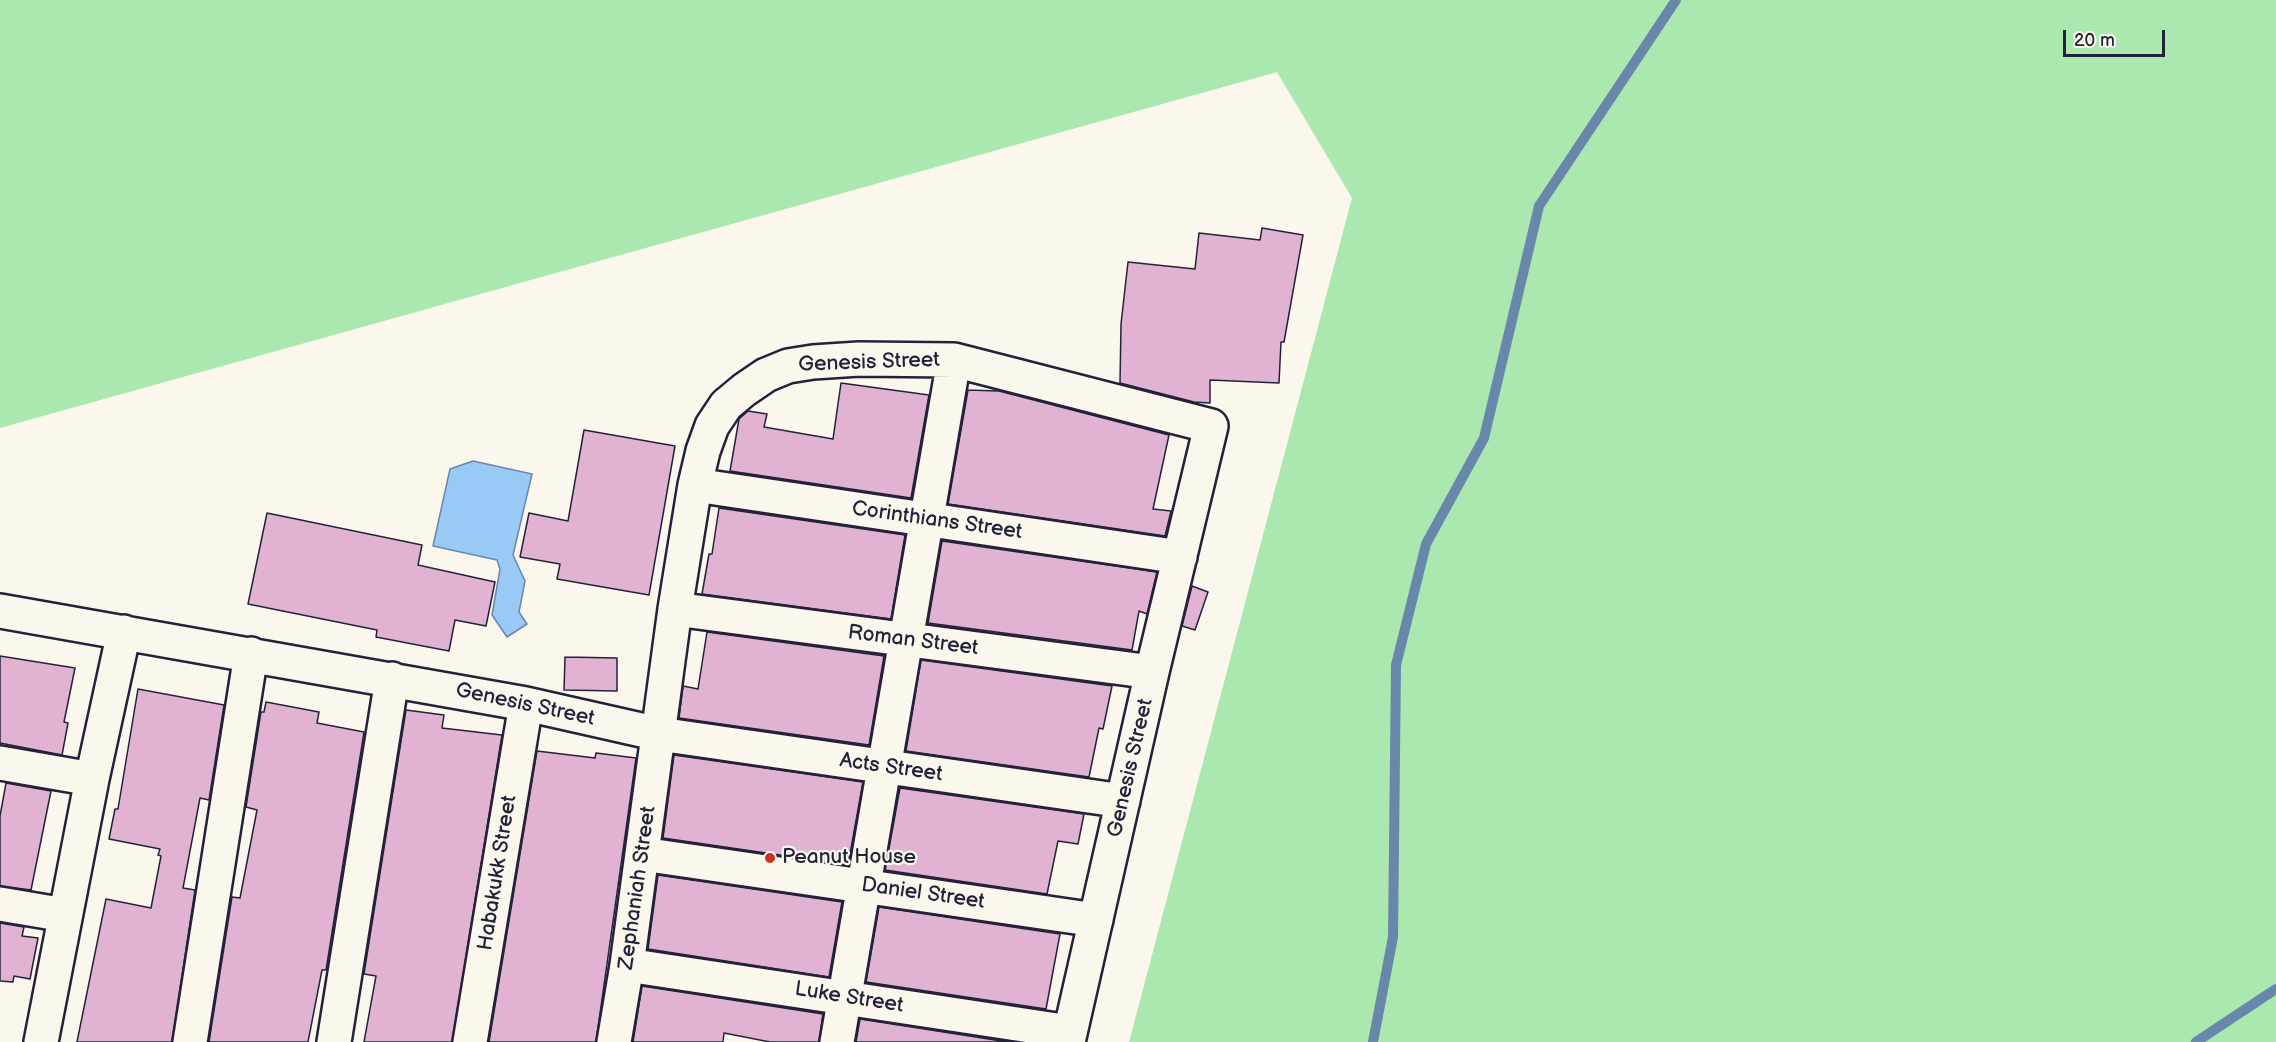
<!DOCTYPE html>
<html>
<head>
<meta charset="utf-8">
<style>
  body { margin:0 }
  #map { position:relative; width:2276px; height:1042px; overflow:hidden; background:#fbf7ec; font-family:"Balsamiq Sans",sans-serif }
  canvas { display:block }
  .scale { position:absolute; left:2063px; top:30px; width:102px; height:27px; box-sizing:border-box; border:3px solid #22223b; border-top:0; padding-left:8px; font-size:18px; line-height:21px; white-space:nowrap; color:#22223b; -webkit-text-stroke:4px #fbf7ec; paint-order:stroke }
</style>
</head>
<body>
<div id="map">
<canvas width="2276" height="1042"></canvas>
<div class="scale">20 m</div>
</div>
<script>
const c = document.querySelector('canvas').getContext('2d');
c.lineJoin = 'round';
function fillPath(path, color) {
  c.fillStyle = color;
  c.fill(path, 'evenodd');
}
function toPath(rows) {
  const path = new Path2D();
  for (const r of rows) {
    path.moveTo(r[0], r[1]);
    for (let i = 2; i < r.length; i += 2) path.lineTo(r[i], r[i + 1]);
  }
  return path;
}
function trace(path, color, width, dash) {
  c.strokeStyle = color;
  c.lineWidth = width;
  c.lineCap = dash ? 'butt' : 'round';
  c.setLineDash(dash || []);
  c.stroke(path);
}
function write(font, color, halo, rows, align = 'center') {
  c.font = font + ' "Balsamiq Sans",sans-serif';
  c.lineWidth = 4.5;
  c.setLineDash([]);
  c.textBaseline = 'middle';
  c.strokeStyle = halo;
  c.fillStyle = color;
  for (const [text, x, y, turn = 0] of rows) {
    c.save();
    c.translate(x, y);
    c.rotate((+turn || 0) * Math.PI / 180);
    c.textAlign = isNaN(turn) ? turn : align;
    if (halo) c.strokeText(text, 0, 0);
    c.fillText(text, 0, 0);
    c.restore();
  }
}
fillPath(toPath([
  [0,0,2276,0,2276,1042,1129,1042,1352,198,1277,72,0,428]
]), '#abe8af');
const water = toPath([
  [473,461,532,474,513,555,525,581,519,612,527,624,507,637,492,615,500,569,497,560,433,546,450,469,473,461]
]);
fillPath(water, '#99caf5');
trace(water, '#6987ab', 1.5);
trace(toPath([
  [1373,1042,1393,937,1396,665,1426,544,1484,438,1539,206,1676,0],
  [2196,1042,2276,989]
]), '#6987ab', 10);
const building = toPath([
  [1262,228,1303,235,1284,342,1281,342,1279,383,1210,380,1210,403,1194,402,1120,383,1121,324,1128,262,1195,269,1199,233,1260,240,1262,228],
  [841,383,929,395,911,498,730,471,739,419,748,411,767,414,764,427,833,439,841,383],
  [968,390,999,391,1169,435,1153,509,1171,511,1165,536,948,504,968,390],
  [584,430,675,446,649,595,557,579,560,564,520,557,529,513,568,521,584,430],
  [719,508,905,535,891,619,702,594,709,554,712,554,719,508],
  [267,513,422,545,418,565,495,582,486,626,455,620,449,651,376,637,377,630,248,604,267,513],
  [942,541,1157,572,1147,614,1139,611,1132,650,928,623,942,541],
  [1192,586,1208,592,1195,630,1182,626,1192,586],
  [707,632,884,656,869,745,679,718,683,686,698,689,707,632],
  [0,656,75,668,64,722,68,723,62,755,0,743,0,656],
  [565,657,617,658,617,691,564,690,565,657],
  [921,660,1112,686,1103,729,1099,728,1089,777,906,751,921,660],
  [138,689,224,705,209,800,200,798,183,888,195,890,172,1042,77,1042,106,899,151,908,161,856,158,855,160,849,109,839,115,809,118,809,138,689],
  [266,702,319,712,317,723,364,732,326,970,322,970,308,1042,209,1042,232,897,240,898,257,810,246,807,261,712,264,712,266,702],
  [406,710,444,715,442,728,502,735,452,1042,364,1042,376,976,364,974,406,710],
  [537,751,595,758,596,753,636,758,596,1042,489,1042,537,751],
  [674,755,863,782,848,865,663,838,674,755],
  [6,783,51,791,31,890,0,886,0,816,6,783],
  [900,788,1084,814,1078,844,1058,841,1047,894,885,870,900,788],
  [658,875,842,902,829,977,648,949,658,875],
  [879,907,1060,934,1046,1009,866,982,879,907],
  [0,923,24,927,22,936,38,938,30,979,14,976,13,982,0,981,0,923],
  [642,986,823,1014,819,1042,770,1042,724,1033,723,1042,633,1042,642,986],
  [860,1019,1008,1042,856,1042,860,1019]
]);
fillPath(building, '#e2b2d2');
trace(building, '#22223b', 1.5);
const minor = toPath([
  [695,485,1180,557],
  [675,609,1152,672],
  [0,611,526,704,659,734,1123,801],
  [0,763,92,779],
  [642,854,1096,920],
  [0,904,65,915],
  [627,965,1070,1032],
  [41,1042,92,779,124,632],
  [190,1042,251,654],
  [334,1042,392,679],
  [470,1042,526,704],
  [614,1042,627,965,675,609,695,485,703,451,712,426,726,405,744,390,766,375,788,366,813,362,859,359,954,360,1211,426,1152,672,1068,1042],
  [837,1042,954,360]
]);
trace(minor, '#22223b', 38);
trace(minor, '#fbf7ec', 33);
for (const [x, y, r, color] of [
  [770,858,6,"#c8321e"]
]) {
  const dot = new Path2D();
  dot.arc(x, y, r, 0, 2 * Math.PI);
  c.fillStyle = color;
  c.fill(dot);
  trace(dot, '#fbf7ec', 2);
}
write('21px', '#22223b', '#fbf7ec', [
  ["Genesis Street",869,363,-2],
  ["Corinthians Street",937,521,8],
  ["Roman Street",913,641,7],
  ["Genesis Street",525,705,12],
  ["Acts Street",891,768,8],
  ["Genesis Street",1131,768,-77],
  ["Habakukk Street",498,873,-81],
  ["Zephaniah Street",638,888,-82],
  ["Daniel Street",923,894,8],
  ["Luke Street",849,998,9]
]);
write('21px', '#22223b', '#fbf7ec', [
  ["Peanut House",782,858]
], 'left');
</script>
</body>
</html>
